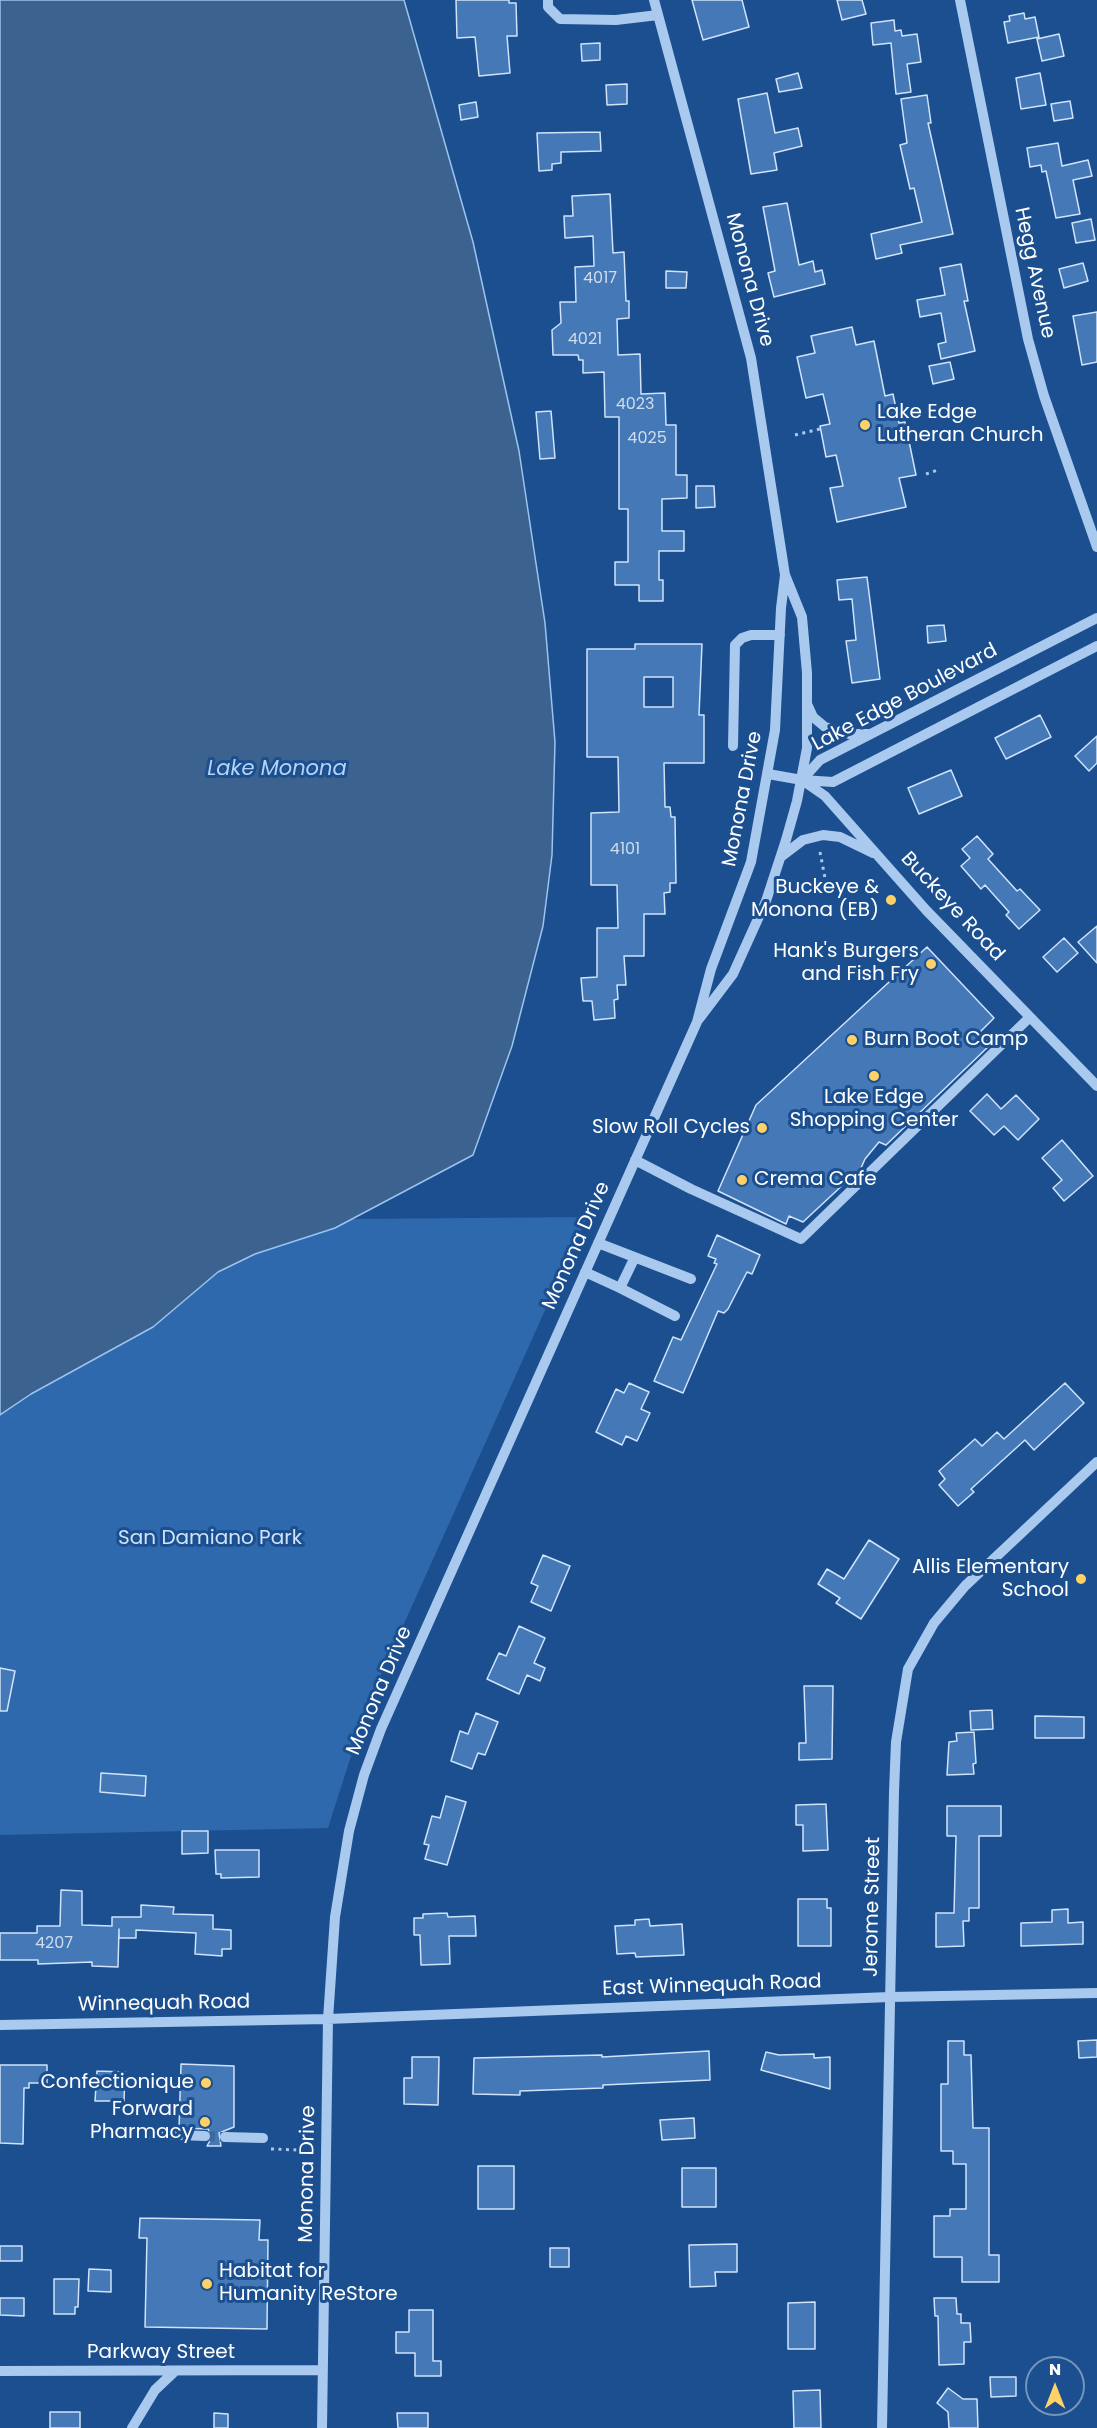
<!DOCTYPE html>
<html>
<head>
<meta charset="utf-8">
<style>
  body { margin:0 }
  #map { position:relative; width:1097px; height:2428px; overflow:hidden; background:#1b4f8f; font-family:Poppins,sans-serif }
  canvas { display:block }
  .north { position:absolute; left:1025px; top:2356px; width:60px; height:60px; box-sizing:border-box; background:#1b4f8f; border:2px solid #7695bc; border-radius:50%; rotate:0deg; font-size:16px; font-weight:700; line-height:24px; text-align:center; color:#fff }
  .north::after { content:''; display:block; margin:auto; width:21px; height:27px; background:#ffd166; clip-path:polygon(50% 0,100% 100%,50% 72%,0 100%) }
</style>
</head>
<body>
<div id="map">
<canvas width="1097" height="2428"></canvas>
<div class="north">N</div>
</div>
<script>
const c = document.querySelector('canvas').getContext('2d');
c.lineJoin = 'round';
function fillPath(path, color) {
  c.fillStyle = color;
  c.fill(path, 'evenodd');
}
function toPath(rows) {
  const path = new Path2D();
  for (const r of rows) {
    path.moveTo(r[0], r[1]);
    for (let i = 2; i < r.length; i += 2) path.lineTo(r[i], r[i + 1]);
  }
  return path;
}
function trace(path, color, width, dash) {
  c.strokeStyle = color;
  c.lineWidth = width;
  c.lineCap = dash ? 'butt' : 'round';
  c.setLineDash(dash || []);
  c.stroke(path);
}
function write(font, color, halo, rows, align = 'center') {
  c.font = font + ' Poppins,sans-serif';
  c.lineWidth = 6;
  c.setLineDash([]);
  c.textBaseline = 'middle';
  c.strokeStyle = halo;
  c.fillStyle = color;
  for (const [text, x, y, turn = 0] of rows) {
    c.save();
    c.translate(x, y);
    c.rotate((+turn || 0) * Math.PI / 180);
    c.textAlign = isNaN(turn) ? turn : align;
    if (halo) c.strokeText(text, 0, 0);
    c.fillText(text, 0, 0);
    c.restore();
  }
}
fillPath(toPath([
  [587,1217,367,1706,328,1828,0,1835,0,1415,31,1394,153,1327,218,1272,255,1254,335,1228,352,1219]
]), '#2e69ad');
const water = toPath([
  [0,0,404,0,473,242,519,451,545,623,555,742,552,855,543,926,512,1046,473,1155,335,1228,255,1254,218,1272,153,1327,31,1394,0,1415,0,0]
]);
fillPath(water, '#3c6290');
trace(water, '#9cc4f0', 1.5);
const building = toPath([
  [456,0,509,0,509,3,516,3,517,36,507,36,510,73,479,76,475,37,457,38,456,0],
  [692,0,742,0,749,27,703,40,692,0],
  [837,0,862,0,866,14,842,20,837,0],
  [1024,13,1025,19,1035,17,1039,37,1008,43,1004,22,1010,21,1009,16,1024,13],
  [894,20,895,31,901,30,902,36,917,34,921,62,907,64,911,92,896,94,891,43,873,45,871,23,894,20],
  [1059,34,1064,56,1042,61,1037,39,1059,34],
  [600,43,600,60,582,61,581,44,600,43],
  [798,73,802,88,779,92,776,79,798,73],
  [1040,73,1046,105,1021,109,1016,78,1040,73],
  [627,84,627,104,607,105,606,85,627,84],
  [767,93,775,133,798,128,802,146,774,153,777,170,751,174,738,99,767,93],
  [927,95,931,123,928,123,953,234,900,245,902,253,876,259,871,234,922,222,914,188,910,189,900,145,907,143,901,99,927,95],
  [1070,101,1073,118,1054,121,1051,104,1070,101],
  [476,102,478,117,461,120,459,105,476,102],
  [600,132,601,151,561,152,561,163,552,164,552,170,539,171,537,133,600,132],
  [1058,143,1062,166,1088,160,1092,176,1073,180,1080,214,1056,218,1046,171,1042,172,1041,165,1030,167,1027,148,1058,143],
  [610,194,613,253,624,252,626,301,629,301,629,318,617,319,618,355,640,354,641,394,665,393,666,425,676,425,676,475,687,475,687,498,662,499,662,531,684,531,684,551,659,551,659,580,663,580,663,601,639,601,639,585,615,585,615,562,628,562,628,509,619,509,619,417,605,417,604,372,583,373,583,360,579,360,578,355,553,355,552,330,561,323,560,302,576,302,575,267,594,266,593,236,565,238,564,216,573,216,572,196,610,194],
  [787,203,799,265,813,261,815,272,822,270,825,284,774,297,768,273,775,271,763,207,787,203],
  [1091,219,1095,240,1076,243,1072,223,1091,219],
  [1083,263,1088,281,1064,288,1059,269,1083,263],
  [961,264,968,301,964,301,975,351,941,359,938,344,946,342,941,313,920,317,917,300,945,295,940,268,961,264],
  [666,271,687,272,686,288,666,288,666,271],
  [1097,312,1097,362,1082,365,1073,316,1097,312],
  [852,327,856,345,874,341,885,396,893,394,899,423,905,422,916,475,899,478,906,507,837,522,830,488,843,486,836,455,826,457,820,426,830,424,823,394,806,398,797,357,815,353,811,336,852,327],
  [950,362,954,379,933,384,929,366,950,362],
  [551,411,555,458,540,459,536,412,551,411],
  [696,486,714,486,715,507,696,508,696,486],
  [867,577,880,679,852,683,846,641,856,640,852,599,839,600,837,580,867,577],
  [944,625,946,641,928,643,927,626,944,625],
  [635,644,702,644,699,715,704,715,704,763,664,763,665,807,670,807,671,817,675,817,676,883,670,883,670,892,664,893,665,914,644,914,644,956,624,956,626,985,617,985,618,999,614,1000,615,1018,594,1020,592,1001,583,1001,581,978,597,977,597,928,618,928,617,885,591,885,591,813,619,812,618,757,587,757,587,649,635,649,635,644],
  [644,677,673,677,673,707,644,707,644,677],
  [1040,715,1051,737,1006,759,995,738,1040,715],
  [1097,736,1097,763,1089,771,1075,756,1097,736],
  [951,770,962,796,919,814,908,788,951,770],
  [977,836,993,854,988,859,1017,891,1020,889,1040,910,1019,929,1006,915,1009,912,985,885,981,889,961,866,970,858,962,849,977,836],
  [1097,926,1097,963,1078,942,1097,926],
  [1064,938,1078,953,1057,972,1043,957,1064,938],
  [927,947,994,1018,979,1033,990,1045,886,1145,879,1142,865,1159,861,1168,803,1222,789,1216,786,1224,718,1191,756,1105,927,947],
  [987,1094,1001,1109,1016,1095,1039,1119,1018,1140,1004,1126,994,1135,970,1111,987,1094],
  [1062,1140,1093,1176,1064,1201,1053,1188,1062,1180,1042,1158,1062,1140],
  [717,1235,760,1255,752,1274,747,1272,728,1309,724,1313,718,1311,683,1393,654,1381,673,1337,681,1340,717,1264,714,1263,716,1259,708,1256,717,1235],
  [629,1383,649,1392,641,1409,650,1413,637,1441,626,1436,622,1445,596,1432,616,1389,624,1393,629,1383],
  [1065,1383,1084,1403,1034,1450,1025,1440,971,1489,974,1492,958,1506,939,1485,945,1479,939,1471,975,1439,982,1446,997,1432,1004,1439,1065,1383],
  [869,1540,899,1559,861,1619,836,1603,840,1598,818,1584,827,1569,844,1579,869,1540],
  [543,1555,570,1566,551,1611,531,1602,538,1586,531,1583,543,1555],
  [519,1626,545,1638,534,1663,545,1668,540,1681,527,1675,519,1694,487,1679,499,1653,506,1656,519,1626],
  [0,1668,15,1671,7,1711,0,1711,0,1668],
  [804,1686,833,1686,832,1759,799,1760,799,1743,806,1743,804,1686],
  [992,1710,993,1729,971,1730,970,1711,992,1710],
  [476,1713,498,1722,485,1755,478,1753,472,1769,451,1761,460,1731,468,1734,476,1713],
  [1035,1716,1084,1717,1084,1738,1035,1738,1035,1716],
  [974,1732,976,1763,973,1764,974,1774,947,1775,949,1742,957,1741,956,1733,974,1732],
  [101,1773,146,1776,145,1796,100,1792,101,1773],
  [446,1796,466,1802,447,1865,425,1859,429,1845,424,1844,432,1816,440,1818,446,1796],
  [826,1804,828,1850,803,1851,803,1825,796,1825,796,1805,826,1804],
  [947,1806,1001,1806,1001,1836,979,1836,979,1908,969,1908,969,1921,963,1921,964,1946,936,1947,936,1913,954,1913,956,1836,947,1836,947,1806],
  [182,1831,208,1831,208,1853,182,1854,182,1831],
  [215,1850,259,1850,259,1877,221,1878,221,1874,216,1874,215,1850],
  [61,1890,82,1891,82,1925,112,1926,112,1917,141,1917,141,1905,174,1907,173,1914,213,1915,213,1929,231,1930,231,1949,222,1949,222,1956,195,1954,196,1933,136,1930,136,1938,119,1938,119,1929,118,1967,92,1966,92,1962,38,1964,38,1960,0,1960,0,1933,37,1933,37,1926,60,1926,61,1890],
  [798,1899,827,1899,827,1908,831,1908,831,1946,798,1946,798,1899],
  [1068,1909,1068,1923,1083,1922,1083,1944,1021,1946,1021,1923,1052,1922,1052,1910,1068,1909],
  [447,1913,448,1917,475,1916,476,1936,449,1936,450,1964,421,1965,420,1935,414,1935,414,1918,423,1918,423,1914,447,1913],
  [649,1919,650,1926,682,1924,684,1955,636,1957,635,1953,617,1954,615,1926,635,1925,635,1920,649,1919],
  [1097,2040,1097,2057,1079,2058,1078,2041,1097,2040],
  [948,2041,964,2041,964,2055,971,2055,973,2128,989,2128,989,2255,999,2255,999,2282,962,2282,962,2257,934,2257,934,2216,950,2216,950,2209,966,2209,966,2164,953,2164,953,2151,941,2151,941,2084,948,2084,948,2041],
  [709,2051,710,2080,603,2085,603,2088,520,2091,520,2095,473,2094,474,2058,602,2055,602,2057,709,2051],
  [766,2052,779,2055,814,2054,814,2058,830,2057,830,2089,761,2070,766,2052],
  [412,2057,439,2057,438,2105,404,2104,404,2078,412,2078,412,2057],
  [181,2064,234,2066,234,2127,219,2133,221,2146,207,2146,212,2137,208,2129,179,2128,181,2064],
  [0,2065,47,2065,47,2083,29,2083,29,2088,24,2088,23,2144,0,2143,0,2065],
  [97,2071,125,2072,124,2101,95,2101,97,2071],
  [694,2118,695,2138,662,2140,660,2120,694,2118],
  [478,2166,514,2166,514,2209,478,2209,478,2166],
  [682,2168,716,2168,716,2207,682,2207,682,2168],
  [140,2218,260,2220,259,2240,268,2240,267,2329,145,2327,147,2238,139,2238,140,2218],
  [737,2244,737,2272,715,2272,716,2286,690,2287,689,2245,737,2244],
  [0,2246,22,2246,22,2261,0,2261,0,2246],
  [550,2248,569,2248,569,2267,550,2267,550,2248],
  [89,2269,111,2270,111,2292,88,2291,89,2269],
  [54,2279,79,2279,78,2307,75,2307,75,2314,54,2314,54,2279],
  [0,2298,24,2298,24,2316,0,2315,0,2298],
  [934,2298,956,2298,957,2314,961,2314,961,2323,970,2323,971,2342,964,2342,964,2364,939,2365,938,2316,935,2316,934,2298],
  [815,2302,815,2349,788,2349,788,2303,815,2302],
  [409,2310,433,2310,433,2361,441,2361,441,2376,415,2376,415,2353,396,2353,396,2332,409,2332,409,2310],
  [990,2377,1016,2377,1016,2396,991,2397,990,2377],
  [948,2388,963,2399,977,2399,978,2428,949,2428,948,2412,937,2403,948,2388],
  [820,2390,821,2428,794,2428,793,2391,820,2390],
  [50,2412,80,2412,80,2428,50,2428,50,2412],
  [214,2413,228,2414,228,2428,214,2428,214,2413],
  [397,2413,428,2413,428,2428,398,2428,397,2413]
]);
fillPath(building, '#4478b7');
trace(building, '#cfe3fa', 1.5);
trace(toPath([
  [205,2136,225,2137]
]), '#3d69a0', 10, [10, 5]);
trace(toPath([
  [795,435,820,429],
  [926,474,938,470],
  [820,852,825,878],
  [271,2149,299,2150]
]), '#a9c9ee', 3, [3, 4.5]);
trace(toPath([
  [548,0,548,7,560,19,616,20,658,15],
  [654,0,751,358,785,575,802,617,807,673,807,748,797,801,786,840,766,901,733,974,699,1019],
  [960,0,1028,339,1044,396,1097,547],
  [808,706,813,717,825,727,849,734,868,734],
  [733,746,735,645,742,638,751,635,780,635],
  [768,774,802,780,825,796,926,910,1097,1086],
  [802,780,820,760,1097,618],
  [802,780,833,782,1097,646],
  [782,856,803,840,823,835,840,837,873,853],
  [635,1160,691,1189,801,1239,1030,1017],
  [598,1243,691,1279],
  [634,1259,620,1288,675,1316],
  [585,1272,620,1288],
  [0,2025,328,2019,890,1997,1097,1993],
  [149,2134,205,2136],
  [225,2137,263,2138],
  [0,2371,322,2370],
  [132,2428,155,2390,174,2372],
  [322,2428,328,2019,335,1917,349,1831,364,1775,381,1729,697,1022,711,969,751,862,775,730,781,608,785,575],
  [882,2428,894,1792,896,1742,908,1669,934,1623,965,1586,1097,1462]
]), '#a9c9ee', 10);
for (const [x, y, r, color] of [
  [865,425,6,"#ffd166"],
  [891,900,6,"#ffd166"],
  [931,964,6,"#ffd166"],
  [852,1040,6,"#ffd166"],
  [874,1076,6,"#ffd166"],
  [762,1128,6,"#ffd166"],
  [742,1180,6,"#ffd166"],
  [1081,1579,6,"#ffd166"],
  [206,2083,6,"#ffd166"],
  [205,2122,6,"#ffd166"],
  [207,2284,6,"#ffd166"]
]) {
  const dot = new Path2D();
  dot.arc(x, y, r, 0, 2 * Math.PI);
  c.fillStyle = color;
  c.fill(dot);
  trace(dot, '#1b4f8f', 2);
}
write('16px', '#d0dded', null, [
  ["4017",600,279],
  ["4021",585,340],
  ["4023",635,405],
  ["4025",647,439],
  ["4101",625,850],
  ["4207",54,1944]
]);
write('20px', '#fff', '#1b4f8f', [
  ["Hegg Avenue",1034,273,78],
  ["Monona Drive",749,280,75],
  ["Lake Edge Boulevard",905,698,-28],
  ["Monona Drive",743,799,-79],
  ["Buckeye Road",952,907,47],
  ["Monona Drive",577,1246,-66],
  ["Monona Drive",380,1691,-67],
  ["Jerome Street",873,1907,-89],
  ["East Winnequah Road",712,1986,-2],
  ["Winnequah Road",164,2004,-1],
  ["Monona Drive",308,2174,-89],
  ["Parkway Street",161,2353]
]);
write('20px', '#fff', '#1b4f8f', [
  ["Lake Edge",877,413,"left"],
  ["Lutheran Church",877,436,"left"],
  ["Buckeye &",879,888],
  ["Monona (EB)",879,911],
  ["Hank's Burgers",919,952],
  ["and Fish Fry",919,975],
  ["Burn Boot Camp",864,1040,"left"],
  ["Lake Edge",874,1098,"center"],
  ["Shopping Center",874,1121,"center"],
  ["Slow Roll Cycles",750,1128],
  ["Crema Cafe",754,1180,"left"],
  ["Allis Elementary",1069,1568],
  ["School",1069,1591],
  ["Confectionique",194,2083],
  ["Forward",193,2110],
  ["Pharmacy",193,2133],
  ["Habitat for",219,2272,"left"],
  ["Humanity ReStore",219,2295,"left"]
], 'right');
write('20px', '#cfe3fa', '#1b4f8f', [
  ["San Damiano Park",210,1539]
]);
write('italic 21px', '#b5d3f5', '#1b4f8f', [
  ["Lake Monona",277,770]
]);
</script>
</body>
</html>
